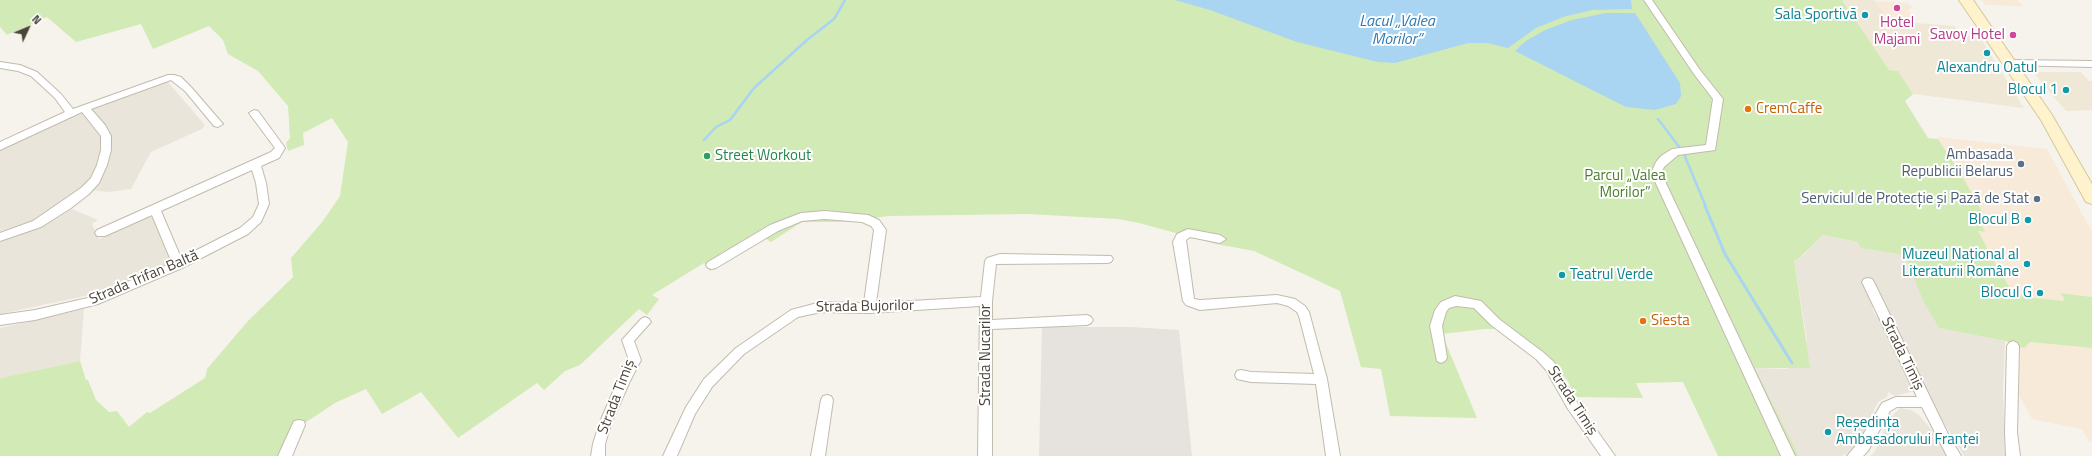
<!DOCTYPE html>
<html>
<head>
<meta charset="utf-8">
<style>
  body { margin:0 }
  #map { position:relative; width:2092px; height:456px; overflow:hidden; background:#f6f3ec; font-family:"Titillium Web",sans-serif }
  canvas { display:block }
  .north { position:absolute; left:8px; top:8px; width:40px; height:40px; -webkit-text-stroke:3px #fff; paint-order:stroke; rotate:46deg; font-size:11px; font-weight:700; line-height:16px; text-align:center; color:#4b4439 }
  .north::after { content:''; display:block; margin:auto; width:14px; height:18px; background:#4b4439; clip-path:polygon(50% 0,100% 100%,50% 72%,0 100%) }
</style>
</head>
<body>
<div id="map">
<canvas width="2092" height="456"></canvas>
<div class="north">N</div>
</div>
<script>
const c = document.querySelector('canvas').getContext('2d');
c.lineJoin = 'round';
function fillPath(path, color) {
  c.fillStyle = color;
  c.fill(path, 'evenodd');
}
function toPath(rows) {
  const path = new Path2D();
  for (const r of rows) {
    path.moveTo(r[0], r[1]);
    for (let i = 2; i < r.length; i += 2) path.lineTo(r[i], r[i + 1]);
  }
  return path;
}
function trace(path, color, width, dash) {
  c.strokeStyle = color;
  c.lineWidth = width;
  c.lineCap = dash ? 'butt' : 'round';
  c.setLineDash(dash || []);
  c.stroke(path);
}
function write(font, color, halo, rows, align = 'center') {
  c.font = font + ' "Titillium Web",sans-serif';
  c.lineWidth = 4;
  c.setLineDash([]);
  c.textBaseline = 'middle';
  c.strokeStyle = halo;
  c.fillStyle = color;
  for (const [text, x, y, turn = 0] of rows) {
    c.save();
    c.translate(x, y);
    c.rotate((+turn || 0) * Math.PI / 180);
    c.textAlign = isNaN(turn) ? turn : align;
    if (halo) c.strokeText(text, 0, 0);
    c.fillText(text, 0, 0);
    c.restore();
  }
}
fillPath(toPath([
  [167,81,205,125,202,129,151,152,131,189,109,192,81,189,36,219,0,234,0,149,68,118],
  [72,209,98,220,92,224,99,239,148,217,153,217,171,264,94,294,0,314,0,242,43,226],
  [1823,235,1858,242,1860,248,1904,255,1924,303,1939,328,2005,341,2003,387,2005,456,1964,456,1922,386,1926,384,1915,371,1875,307,1872,307,1875,315,1880,318,1914,391,1895,396,1888,392,1887,397,1878,402,1859,441,1846,454,1842,456,1799,456,1755,368,1786,369,1792,367,1807,341,1794,259,1799,259],
  [84,309,80,361,0,378,0,328],
  [1900,408,1911,410,1920,416,1934,433,1947,456,1870,456,1874,453,1890,418]
]), '#eae5da');
fillPath(toPath([
  [1982,0,2017,0,2023,6,1985,5],
  [1875,1,1908,3,1912,7,1908,10,1916,23,1889,21],
  [1937,137,2047,149,2092,232,2092,297,2060,293,2065,299,2064,302,2023,297,2011,289,2003,277,2002,270,1998,270,1977,231,1985,232,1981,223,1983,213,1961,174],
  [2030,342,2092,348,2092,442,2089,441,2082,429,2032,419,2018,393,2016,345,2024,346]
]), '#f7ead8');
fillPath(toPath([
  [1042,327,1131,327,1179,330,1192,456,1039,456]
]), '#e6e2dd');
fillPath(toPath([
  [1842,0,1874,0,1890,21,1955,26,1957,31,1964,35,1980,37,2024,108,1913,94,1898,71,1889,70],
  [2033,72,2081,72,2089,81,2092,81,2092,110,2066,111]
]), '#efe8d6');
fillPath(toPath([
  [0,0,1842,0,1889,70,1898,71,1913,94,1905,101,1928,138,1938,139,1961,174,1983,213,1981,223,1985,232,1978,231,1998,269,2002,270,2005,280,2011,289,2024,297,2064,301,2063,299,2065,299,2060,293,2092,297,2092,348,2030,342,2024,348,2005,341,1939,328,1924,303,1904,255,1860,248,1858,242,1823,235,1798,259,1794,259,1810,368,1755,368,1799,456,1718,456,1683,382,1636,383,1643,398,1575,397,1568,381,1552,361,1504,325,1496,329,1485,329,1442,334,1477,418,1390,416,1381,369,1361,367,1340,291,1254,251,1216,244,1139,223,1118,219,1028,214,888,216,845,222,802,222,771,242,763,237,710,271,704,263,652,295,659,299,647,315,639,309,580,365,565,371,544,390,537,383,458,438,421,392,382,414,366,389,335,403,291,432,280,456,0,456,0,378,80,361,86,380,88,380,96,400,109,412,117,411,129,427,147,412,150,413,205,378,207,369,248,321,293,277,291,258,323,221,340,196,348,142,332,118,303,133,304,145,288,151,286,143,290,138,288,106,258,71,228,54,223,40,209,26,153,49,141,24,76,42,47,17,7,35,0,27]
]), '#d2eab5');
fillPath(toPath([
  [1175,0,1631,0,1632,9,1592,10,1563,17,1536,28,1508,48,1487,43,1468,43,1395,63,1378,62,1297,42,1210,10],
  [1606,13,1635,13,1680,83,1681,96,1676,104,1655,110,1626,107,1515,51,1526,41,1545,30,1572,20]
]), '#a9d4f2');
trace(toPath([
  [1658,119,1680,148],
  [704,140,716,127,730,120,754,88,807,40,834,19,845,0],
  [1684,154,1706,207]
]), '#a9d4f2', 2.5);
trace(toPath([
  [1705,206,1725,254,1792,363]
]), '#a9d4f2', 3);
const street = toPath([
  [1644,0,1652,0,1700,70,1723,99,1715,150,1678,155,1664,167,1662,171,1663,177,1795,456,1781,456,1653,177,1652,171,1656,162,1661,156,1672,149,1706,145,1713,99,1694,74,1644,0],
  [2010,60,2092,61,2092,67,2007,65,2005,63,2010,60],
  [0,62,20,65,37,72,61,94,73,109,168,75,174,75,181,77,191,87,223,124,218,127,214,126,185,91,171,80,91,109,105,125,111,136,111,150,107,165,99,183,89,194,71,208,41,227,0,241,0,233,33,221,81,188,91,178,97,165,101,150,101,136,82,112,0,150,0,142,65,112,55,98,31,76,18,71,0,68,0,62],
  [254,110,258,111,285,148,279,158,261,166,266,183,269,204,261,222,248,234,182,268,98,304,35,320,0,325,0,315,35,310,92,297,172,263,152,215,105,236,97,236,95,233,97,230,271,152,275,148,249,113,254,110],
  [252,170,256,183,259,204,253,217,240,228,181,258,161,211,252,170],
  [825,211,868,215,879,220,886,230,876,303,981,297,985,261,987,258,1000,254,1111,256,1113,259,1111,262,1107,263,996,264,992,301,992,320,1087,315,1091,317,1093,320,1091,323,1087,325,992,329,992,456,978,456,980,306,869,313,821,312,798,317,744,354,712,387,695,414,677,456,663,456,686,407,704,379,736,348,791,310,821,302,864,303,874,230,871,226,862,222,825,219,802,221,778,231,716,268,712,269,708,268,706,265,708,262,770,225,801,213,825,211],
  [1188,229,1220,235,1226,239,1220,243,1190,237,1186,240,1194,299,1200,300,1277,295,1295,299,1305,306,1309,312,1327,379,1340,456,1326,456,1316,384,1251,382,1237,379,1235,375,1237,371,1241,370,1251,372,1314,374,1299,316,1297,312,1288,306,1277,303,1200,310,1186,305,1183,301,1173,242,1177,234,1188,229],
  [1868,278,1872,279,1874,282,1948,434,1961,456,1947,456,1922,407,1897,407,1890,411,1868,451,1863,456,1847,456,1858,443,1882,403,1896,397,1917,397,1862,282,1864,279,1868,278],
  [1455,296,1481,301,1499,319,1544,353,1554,362,1576,401,1615,456,1601,456,1568,409,1546,370,1536,359,1491,325,1474,308,1456,306,1449,308,1446,312,1442,326,1447,358,1445,361,1441,363,1437,361,1430,326,1435,310,1441,302,1455,296],
  [645,317,649,319,651,322,634,341,641,360,630,381,611,424,605,444,605,456,591,456,593,444,599,424,618,380,629,360,622,340,641,319,645,317],
  [2013,341,2017,343,2019,346,2017,432,2020,456,2006,456,2005,432,2007,346,2009,343,2013,341],
  [827,395,831,396,833,400,825,456,811,456,821,400,823,396,827,395],
  [299,420,304,421,305,425,292,456,278,456,294,421,299,420]
]);
const secondary = toPath([
  [1959,0,1973,0,2052,115,2092,184,2092,204,2086,202,2041,120,1959,0]
]);
trace(street, '#c2bbae', 2);
trace(secondary, '#d6c79b', 2);
fillPath(street, '#fff');
fillPath(secondary, '#fff3cd');
for (const [x, y, r, color] of [
  [1897,8,4,"#d1479c"],
  [1865,15,4,"#0f9aa8"],
  [2013,35,4,"#d1479c"],
  [1987,53,4,"#0f9aa8"],
  [2066,90,4,"#0f9aa8"],
  [1748,109,4,"#e8710a"],
  [707,156,4,"#2e9e5b"],
  [2021,164,4,"#5c6f8a"],
  [2037,199,4,"#5c6f8a"],
  [2028,220,4,"#0f9aa8"],
  [2027,264,4,"#0f9aa8"],
  [1562,275,4,"#0f9aa8"],
  [2040,293,4,"#0f9aa8"],
  [1643,321,4,"#e8710a"],
  [1828,432,4,"#0f9aa8"]
]) {
  const dot = new Path2D();
  dot.arc(x, y, r, 0, 2 * Math.PI);
  c.fillStyle = color;
  c.fill(dot);
  trace(dot, '#fff', 1.5);
}
write('15px', '#0d838f', '#fff', [
  ["Sala Sportivă",1857,15],
  ["Alexandru Oatul",1987,68,"center"],
  ["Blocul 1",2058,90],
  ["Blocul B",2020,220],
  ["Muzeul Național al",2019,255],
  ["Literaturii Române",2019,272],
  ["Teatrul Verde",1570,275,"left"],
  ["Blocul G",2032,293],
  ["Reședința",1836,423,"left"],
  ["Ambasadorului Franței",1836,440,"left"]
], 'right');
write('15px', '#b23c85', '#fff', [
  ["Hotel",1897,23],
  ["Majami",1897,40],
  ["Savoy Hotel",2005,35,"right"]
]);
write('15px', '#c56008', '#fff', [
  ["CremCaffe",1756,109],
  ["Siesta",1651,321]
], 'left');
write('15px', '#4e5e75', '#fff', [
  ["Ambasada",2013,155],
  ["Republicii Belarus",2013,172],
  ["Serviciul de Protecție și Pază de Stat",2029,199]
], 'right');
write('15px', '#27864d', '#fff', [
  ["Street Workout",715,156]
], 'left');
write('15px', '#4a7f2a', '#fff', [
  ["Parcul „Valea",1625,176],
  ["Morilor”",1625,193]
]);
write('15px', '#4b4439', '#fff', [
  ["Strada Trifan Baltă",144,278,-23],
  ["Strada Bujorilor",865,307,-1],
  ["Strada Timiș",1902,354,64],
  ["Strada Nucarilor",986,355,-90],
  ["Strada Timiș",617,397,-69],
  ["Strada Timiș",1572,401,57]
]);
write('italic 16px', '#2e7ab2', '#fff', [
  ["Lacul „Valea",1397,22],
  ["Morilor”",1397,40]
]);
</script>
</body>
</html>
